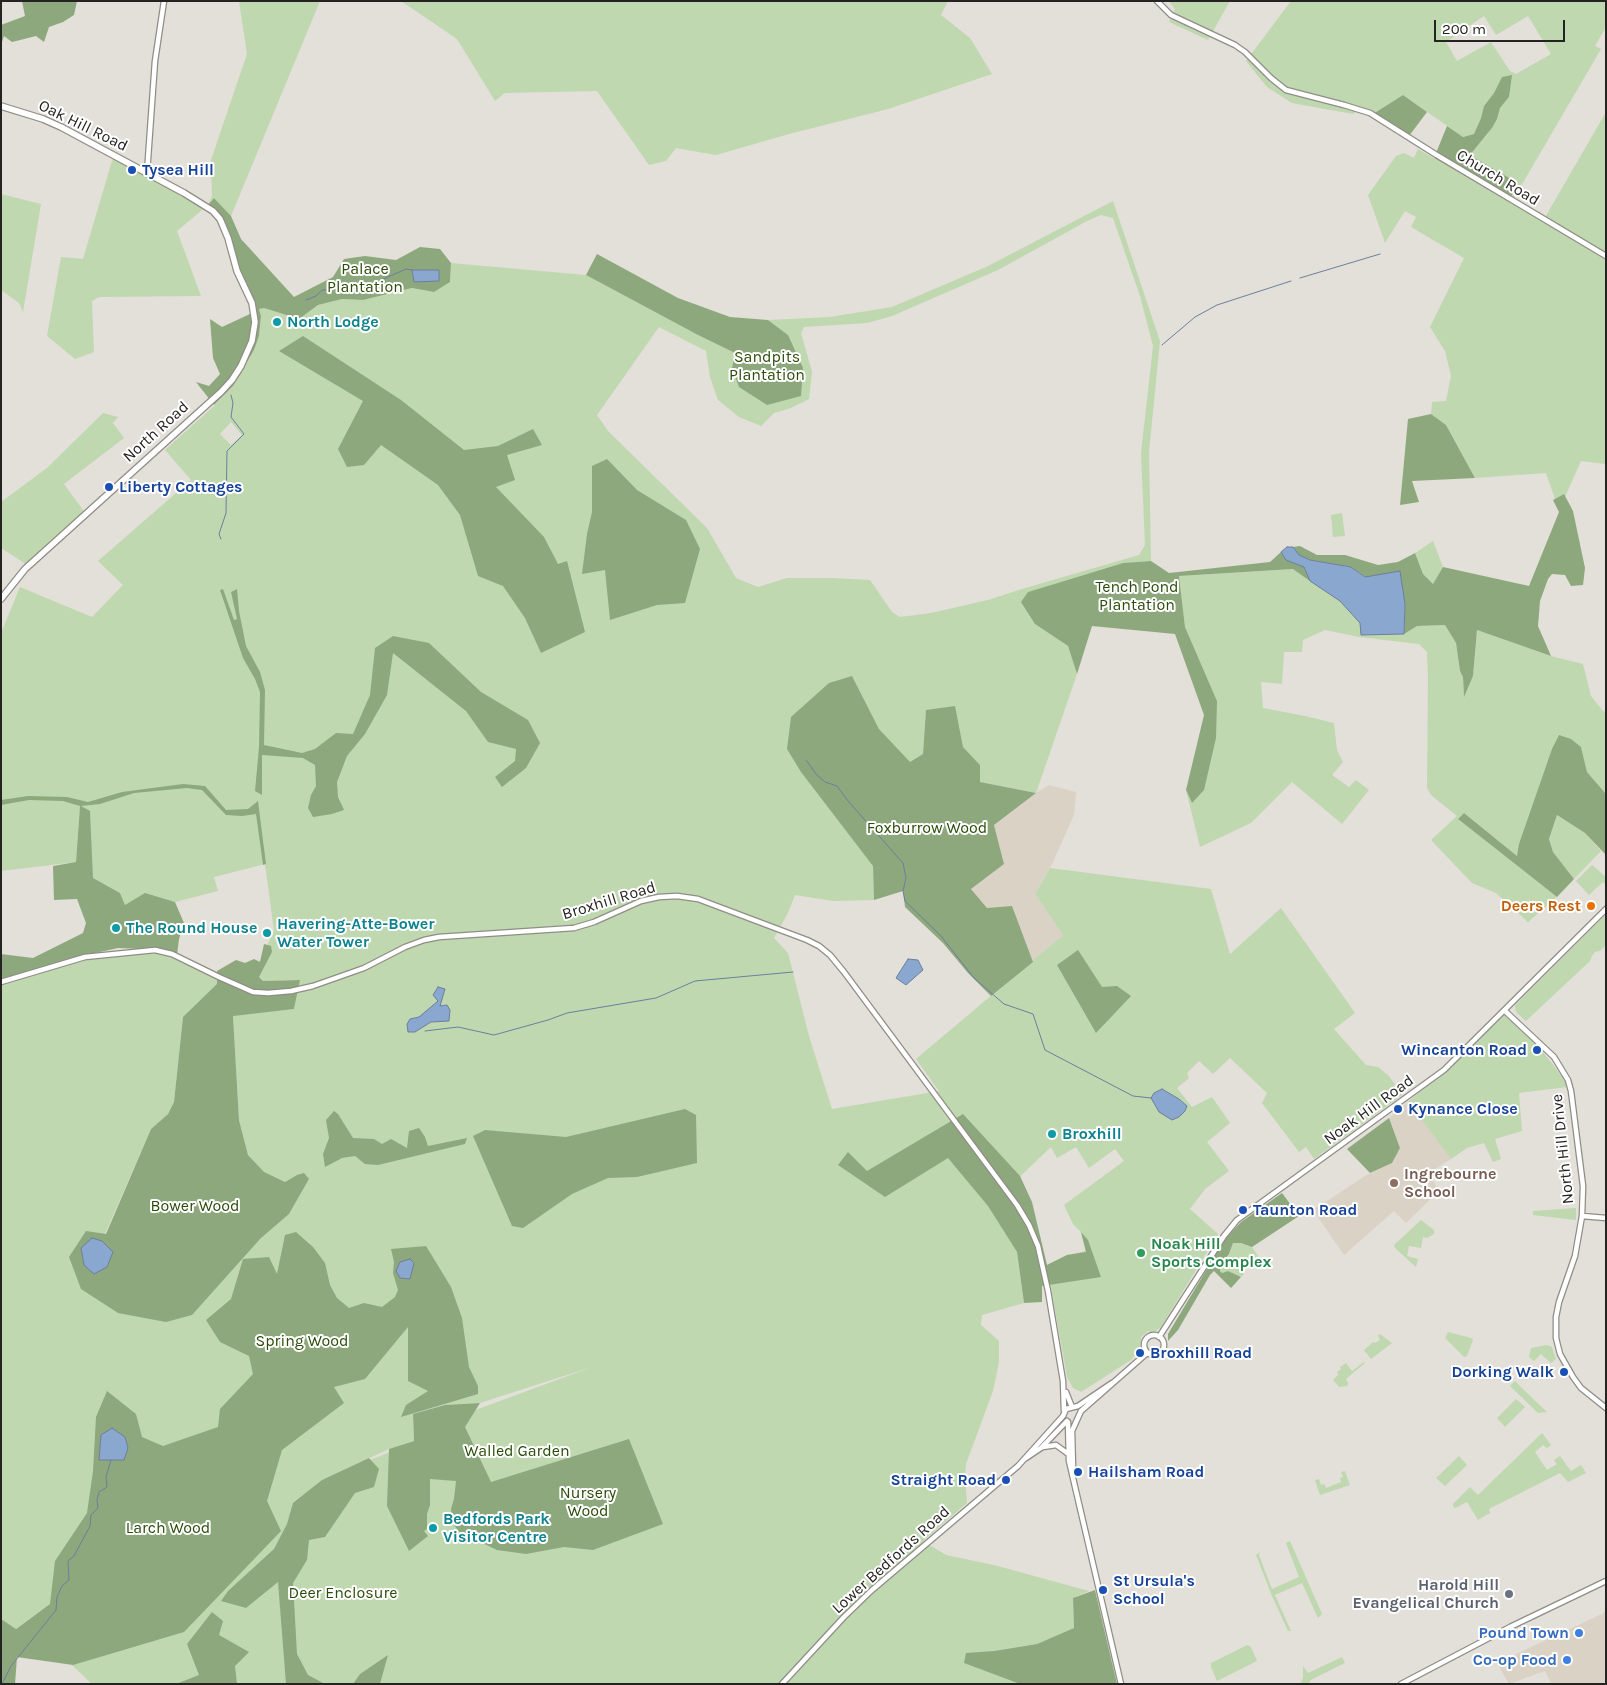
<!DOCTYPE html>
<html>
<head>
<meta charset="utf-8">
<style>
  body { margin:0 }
  #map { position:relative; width:1607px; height:1685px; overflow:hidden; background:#e3dfd9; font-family:Karla,sans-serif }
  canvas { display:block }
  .frame { position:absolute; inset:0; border:2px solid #252321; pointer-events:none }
  .scale { position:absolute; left:1434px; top:20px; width:131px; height:22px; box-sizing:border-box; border:2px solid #252321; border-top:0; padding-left:6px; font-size:15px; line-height:18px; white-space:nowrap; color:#252321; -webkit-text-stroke:4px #fff; paint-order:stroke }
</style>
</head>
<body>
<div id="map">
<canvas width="1607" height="1685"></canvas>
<div class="frame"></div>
<div class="scale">200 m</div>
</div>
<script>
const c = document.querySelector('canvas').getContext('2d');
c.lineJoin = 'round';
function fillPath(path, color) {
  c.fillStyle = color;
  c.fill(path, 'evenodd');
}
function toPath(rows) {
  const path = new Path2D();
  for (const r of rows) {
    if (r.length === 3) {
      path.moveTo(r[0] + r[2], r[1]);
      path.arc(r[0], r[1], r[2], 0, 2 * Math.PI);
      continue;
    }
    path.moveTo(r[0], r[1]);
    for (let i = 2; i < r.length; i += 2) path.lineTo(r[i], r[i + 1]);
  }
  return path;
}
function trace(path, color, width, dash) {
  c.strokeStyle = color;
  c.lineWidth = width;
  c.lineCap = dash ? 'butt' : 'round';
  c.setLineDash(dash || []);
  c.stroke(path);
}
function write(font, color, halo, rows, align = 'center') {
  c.font = font + ' Karla,sans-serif';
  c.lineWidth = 4;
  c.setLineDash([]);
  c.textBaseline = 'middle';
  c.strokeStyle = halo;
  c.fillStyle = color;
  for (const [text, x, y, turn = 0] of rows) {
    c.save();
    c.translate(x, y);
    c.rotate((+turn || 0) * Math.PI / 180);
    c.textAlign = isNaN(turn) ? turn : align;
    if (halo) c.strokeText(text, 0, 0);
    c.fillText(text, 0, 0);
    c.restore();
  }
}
fillPath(toPath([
  [1049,785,1076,792,1074,815,1052,864,1035,894,1063,935,1033,962,1012,907,987,908,971,889,1004,864,994,825,1036,793],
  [1408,1102,1451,1159,1429,1173,1439,1191,1406,1223,1394,1211,1344,1255,1313,1210,1365,1176,1392,1163,1400,1148,1389,1118],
  [1606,1612,1606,1684,1551,1684,1545,1671,1509,1684,1497,1663]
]), '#dbd2c6');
fillPath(toPath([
  [239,1,320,1,231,216,214,198,208,205,177,231,201,296,99,297,92,301,94,352,75,359,47,336,61,257,83,259,114,154,208,205,212,196,211,160,247,54],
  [401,1,948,1,941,15,970,38,992,74,888,109,789,134,716,155,676,148,666,161,649,165,597,91,505,93,495,101,457,39],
  [1169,1,1230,1,1208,40,1169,22,1175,9],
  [1291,1,1606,1,1606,27,1595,46,1601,49,1511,203,1543,221,1606,112,1606,464,1581,461,1565,497,1564,494,1555,499,1546,473,1475,478,1446,425,1431,414,1432,402,1446,401,1451,376,1445,351,1430,327,1464,258,1411,227,1416,217,1405,211,1385,243,1368,195,1396,156,1404,153,1414,158,1418,149,1509,202,1511,179,1470,155,1487,135,1497,119,1500,108,1509,97,1502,77,1494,93,1484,106,1481,118,1474,134,1463,137,1403,95,1373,114,1363,107,1353,114,1292,103,1267,87,1246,61],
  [1484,16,1496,35,1528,16,1551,54,1516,74,1510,71,1491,42,1457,61,1446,42],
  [1,194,41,204,23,312,19,303,1,290],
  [1113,201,1160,341,1149,452,1151,561,1123,563,1028,592,1035,624,1068,646,1077,674,1036,793,980,782,980,765,926,710,923,754,910,763,879,729,853,678,873,866,874,900,833,901,795,895,788,913,774,938,788,953,809,1036,832,1109,939,1091,916,1059,1063,935,1035,894,1050,868,1211,889,1230,954,1281,908,1355,1013,1334,1029,1366,1065,1378,1067,1389,1076,1402,1095,1314,1159,1306,1147,1299,1152,1262,1103,1267,1093,1230,1058,1213,1074,1199,1061,1187,1073,1189,1078,1177,1088,1192,1107,1212,1097,1230,1123,1207,1142,1229,1171,1205,1189,1190,1209,1218,1234,1161,1327,1153,1333,1148,1331,1141,1337,1140,1350,1131,1360,1081,1392,1073,1388,1067,1377,1047,1265,1067,1255,1086,1251,1081,1232,1073,1224,1064,1205,1124,1161,1115,1149,1089,1168,1076,1147,1057,1158,1051,1147,989,1206,1017,1252,1024,1303,982,1315,981,1325,999,1341,999,1362,993,1391,966,1464,965,1476,967,1503,923,1541,946,1555,994,1565,1089,1591,1073,1598,1074,1628,1037,1644,994,1651,966,1654,965,1663,1020,1684,92,1684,72,1665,49,1605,15,1629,1,1619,1,984,89,958,155,953,170,956,243,990,183,1017,174,1102,168,1114,151,1129,105,1234,70,1257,260,1239,289,1214,309,1179,297,1175,285,1182,264,1173,248,1155,239,1120,233,1015,294,1009,300,980,263,981,259,977,256,968,274,931,265,864,214,877,218,891,175,902,145,894,125,905,120,893,92,878,80,807,76,862,1,871,1,633,20,587,92,617,123,585,98,561,191,480,165,450,214,406,233,386,254,350,259,336,261,316,259,309,264,308,299,319,318,305,342,299,363,300,412,288,434,292,450,282,451,263,586,275,698,335,735,353,732,368,788,335,768,320,830,317,892,307,986,267],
  [1101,215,1113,218,1140,296,1153,346,1141,453,1145,545,1139,555,1022,589,988,600,931,613,900,617,892,612,870,580,832,578,787,578,758,587,736,578,707,528,608,431,597,415,659,327,706,351,710,377,718,400,739,417,761,426,774,413,791,408,809,399,812,372,801,333,804,327,867,323,892,316,998,270,1087,221],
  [231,422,242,435,231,445,220,434],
  [592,1367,451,1419,418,1441,337,1473,389,1449,414,1441,413,1414,445,1405,480,1403],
  [103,413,118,417,113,423,124,438,64,484,88,517,32,568,1,548,1,502,47,468],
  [1342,513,1345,536,1333,537,1331,515],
  [1433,541,1443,567,1433,585,1423,574,1415,553],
  [1287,547,1293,547,1405,633,1417,626,1445,625,1456,643,1460,671,1463,677,1464,696,1473,676,1477,630,1551,656,1583,664,1591,696,1603,711,1606,712,1606,794,1587,772,1581,747,1517,856,1464,813,1458,819,1557,897,1528,922,1496,893,1472,883,1431,840,1457,816,1431,795,1427,788,1428,677,1427,652,1419,644,1359,637,1325,630,1303,640,1302,652,1284,652,1282,684,1261,682,1263,708,1305,716,1334,723,1337,750,1343,762,1332,775,1349,787,1356,780,1369,790,1342,824,1292,782,1251,823,1200,847,1186,790,1192,803,1217,701,1185,627,1179,576,1293,569,1281,552],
  [1557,815,1585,833,1601,851,1574,879,1553,852,1549,839],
  [1592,865,1606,877,1606,885,1603,882,1589,895,1576,881],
  [1606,914,1606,945,1600,951,1595,952,1592,956,1590,961,1526,1021,1516,1012,1515,1005],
  [1505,1013,1528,1035,1551,1062,1565,1081,1567,1087,1519,1093,1522,1131,1495,1139,1501,1159,1493,1162,1484,1143,1467,1148,1451,1159,1408,1102,1453,1063],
  [1576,1208,1576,1220,1533,1215,1533,1211],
  [1421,1220,1434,1230,1434,1234,1427,1238,1423,1237,1421,1248,1409,1246,1407,1256,1418,1259,1416,1267,1395,1248,1394,1245],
  [1233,1243,1241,1243,1252,1247,1258,1256,1239,1266,1244,1274,1241,1277,1228,1271,1222,1273,1220,1271,1220,1265,1229,1255],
  [1448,1332,1471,1338,1473,1340,1467,1356,1464,1357,1445,1338],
  [1380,1334,1392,1343,1371,1359,1364,1350,1373,1342,1375,1343,1380,1340,1378,1336],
  [1547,1345,1552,1347,1556,1359,1551,1363,1541,1354,1534,1361,1529,1357,1531,1348],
  [1364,1362,1365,1363,1346,1379,1348,1383,1347,1386,1339,1387,1333,1380,1338,1375,1337,1372,1341,1369,1340,1367,1346,1363,1352,1371],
  [1515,1381,1530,1396,1547,1412,1538,1413,1510,1386],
  [1516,1399,1525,1407,1505,1427,1497,1418],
  [1542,1433,1551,1445,1547,1448,1543,1445,1535,1452,1547,1470,1557,1464,1554,1460,1560,1456,1571,1471,1581,1465,1586,1473,1568,1482,1560,1473,1489,1509,1490,1513,1478,1520,1467,1502,1455,1508,1453,1506,1453,1504,1470,1487,1478,1495],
  [1459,1456,1467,1465,1445,1486,1436,1478],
  [1345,1471,1350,1485,1320,1495,1315,1480,1319,1479,1321,1485,1324,1484,1326,1488,1341,1482,1340,1478,1343,1477,1341,1472],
  [1290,1541,1322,1614,1318,1618,1302,1583,1275,1595,1291,1631,1288,1631,1272,1596,1256,1555,1260,1552,1259,1555,1272,1589,1299,1577,1286,1543],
  [1247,1645,1251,1647,1257,1661,1217,1681,1211,1667,1211,1663],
  [1342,1657,1345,1663,1311,1680,1308,1684,1300,1684,1303,1678,1303,1666,1308,1673]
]), '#bfd8b0');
fillPath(toPath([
  [22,1,77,1,74,15,63,22,49,27,44,42,36,36,12,42,4,36,1,45,1,25,25,16],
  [1512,75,1509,97,1500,108,1497,119,1492,128,1470,155,1511,179,1515,187,1509,202,1434,158,1447,126,1463,137,1474,134,1481,118,1484,106,1494,93,1502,77],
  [1403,95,1427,112,1409,136,1373,114],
  [214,198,231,216,241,239,294,297,333,277,344,259,365,256,396,260,420,247,440,249,451,263,450,282,434,292,412,288,363,300,342,299,318,305,299,319,264,308,259,309,261,316,259,336,254,350,233,386,214,405,196,382,209,386,220,374,213,358,210,319,222,327,250,314,256,309,238,268,228,238,208,205],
  [597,254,678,298,730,317,768,320,788,335,803,368,801,396,767,405,739,387,732,368,735,353,698,335,586,275],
  [303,336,401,400,464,450,498,446,533,429,542,445,507,455,515,480,496,487,544,537,558,564,567,561,585,632,541,653,525,618,503,586,478,576,460,515,438,485,381,445,364,465,347,467,338,449,363,401,279,351],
  [1431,414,1446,425,1475,478,1412,481,1419,502,1400,505,1408,419],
  [607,459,637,490,686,520,700,549,685,603,657,605,610,620,605,570,582,574,587,534,592,512,592,466],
  [1564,494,1573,511,1585,568,1583,585,1571,586,1565,575,1552,574,1548,579,1540,601,1538,626,1551,656,1477,630,1473,676,1464,697,1463,677,1460,671,1456,643,1445,625,1417,626,1404,634,1405,604,1351,567,1310,560,1299,555,1293,547,1300,546,1317,555,1345,555,1378,565,1398,562,1415,553,1423,574,1433,584,1443,567,1529,586,1559,512,1553,500],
  [1281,552,1286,560,1305,567,1310,581,1293,569,1179,576,1185,627,1217,701,1216,738,1204,790,1192,803,1186,790,1204,715,1175,634,1092,626,1077,674,1068,646,1035,624,1021,602,1028,592,1123,563,1151,561,1169,573,1270,562],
  [223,589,234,620,237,619,231,592,237,589,239,611,246,646,260,672,265,690,264,745,302,753,315,749,336,733,353,734,370,695,375,648,393,636,429,643,481,692,528,720,540,743,526,768,502,787,495,777,515,761,516,749,488,742,466,711,393,653,387,695,365,734,347,756,337,782,338,797,344,810,332,814,313,817,308,808,311,795,316,786,315,765,303,758,262,755,262,795,255,791,259,747,260,692,255,679,243,658,220,590],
  [852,676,879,729,910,762,923,754,926,710,955,706,963,747,980,765,980,782,1036,793,994,825,1004,864,971,889,987,908,1012,906,1033,962,991,996,968,973,943,943,905,907,903,891,874,900,873,866,801,772,787,749,791,717,829,683],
  [1559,735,1571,739,1581,747,1587,772,1606,794,1606,855,1585,833,1557,815,1549,839,1553,852,1574,879,1557,897,1458,819,1464,813,1517,856,1519,844,1552,749],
  [183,784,205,786,226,810,248,809,258,801,266,864,263,865,256,814,242,816,226,815,202,790,187,788,134,793,100,804,81,806,90,811,93,878,120,893,125,905,145,893,175,902,184,923,179,939,177,955,165,950,118,948,86,955,1,979,1,954,33,958,83,933,86,923,77,899,54,900,53,866,76,862,80,806,63,801,29,800,1,805,1,800,28,796,67,797,88,802,122,792],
  [264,944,271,946,272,952,259,977,263,981,300,980,294,1009,233,1016,239,1120,248,1155,264,1172,285,1182,297,1175,304,1173,309,1179,289,1214,260,1239,192,1315,166,1322,118,1313,81,1289,69,1257,86,1231,106,1234,151,1129,168,1114,174,1102,183,1017,217,984,217,971,236,960,245,963,254,959,260,962],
  [1078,950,1102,987,1117,986,1131,996,1096,1033,1057,965],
  [685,1109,696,1115,697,1163,637,1177,608,1178,572,1194,523,1228,512,1226,473,1136,485,1130,566,1137],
  [334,1111,338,1114,353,1138,374,1139,382,1144,391,1139,407,1148,409,1131,419,1128,425,1137,428,1146,467,1138,465,1144,378,1165,365,1164,355,1156,342,1158,325,1167,323,1154,329,1138,326,1120],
  [963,1114,1020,1176,1032,1202,1047,1265,1067,1255,1086,1252,1081,1232,1088,1240,1101,1277,1042,1286,1042,1302,1024,1303,1017,1252,988,1206,948,1158,885,1197,838,1165,848,1152,867,1171],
  [1389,1118,1400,1148,1392,1163,1370,1173,1347,1149],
  [1282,1193,1299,1216,1252,1247,1241,1243,1233,1243,1229,1254,1220,1265,1220,1271,1222,1273,1228,1271,1241,1277,1231,1288,1214,1271,1210,1275,1178,1330,1168,1341,1168,1334,1225,1239,1241,1222],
  [296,1232,313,1247,325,1263,330,1285,337,1298,349,1308,364,1303,382,1307,395,1297,398,1290,393,1273,394,1262,391,1249,426,1246,451,1287,462,1318,469,1367,478,1386,478,1394,401,1417,406,1405,428,1391,408,1381,408,1327,365,1379,334,1387,344,1403,282,1450,267,1501,281,1531,184,1632,73,1665,17,1657,15,1684,1,1684,1,1619,16,1629,50,1604,55,1561,87,1513,93,1471,96,1417,107,1391,136,1414,142,1437,163,1446,218,1427,220,1409,253,1374,249,1356,220,1342,206,1320,231,1299,243,1259,269,1257,277,1274,285,1235],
  [480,1403,465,1427,491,1482,629,1439,663,1524,593,1550,564,1547,526,1554,497,1550,459,1532,452,1522,451,1509,454,1499,456,1481,430,1479,430,1505,427,1514,427,1529,424,1531,428,1536,409,1551,387,1506,389,1449,414,1441,413,1414,445,1405],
  [369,1458,379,1469,374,1487,355,1493,325,1537,309,1540,307,1560,293,1583,297,1654,308,1675,325,1684,286,1684,278,1582,246,1608,221,1601,228,1591,274,1549,287,1524,293,1503,322,1480],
  [1095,1590,1117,1684,1020,1684,964,1663,966,1653,994,1651,1037,1644,1074,1628,1073,1598],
  [212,1612,223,1621,219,1635,249,1652,235,1666,237,1684,176,1684,199,1675,187,1644],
  [388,1655,380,1684,353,1684,360,1674]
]), '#8da87c');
const water = toPath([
  [412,270,439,270,439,281,414,282,412,270],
  [1287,547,1293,547,1299,555,1310,560,1351,567,1365,577,1400,571,1405,604,1404,634,1361,635,1360,623,1340,601,1310,581,1304,567,1286,560,1281,552,1287,547],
  [908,959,918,960,923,970,906,985,896,978,908,959],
  [438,987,445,989,440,1006,447,1005,450,1010,449,1021,431,1022,415,1032,408,1032,407,1024,410,1019,419,1017,438,1001,433,995,438,987],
  [1162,1089,1179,1099,1187,1106,1185,1111,1179,1117,1172,1120,1159,1112,1151,1098,1154,1093,1162,1089],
  [92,1238,102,1241,113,1252,107,1267,94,1274,84,1265,81,1248,92,1238],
  [410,1259,414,1263,410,1279,400,1278,396,1271,400,1262,410,1259],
  [112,1428,125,1437,128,1448,124,1460,99,1460,101,1435,112,1428]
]);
fillPath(water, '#8aa7d0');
trace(water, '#6c7f9c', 1);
trace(toPath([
  [1300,278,1380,254],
  [306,300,316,296,322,290,363,288,406,269,412,270],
  [1162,345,1195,317,1217,305,1291,281],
  [221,539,219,534,226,513,227,451,244,434,231,417,233,403,231,395],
  [806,760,816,774,825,782,837,786,848,801,903,863,906,878,903,891,905,901,941,936,974,978,1004,1004,1033,1014,1045,1050,1133,1096,1151,1098],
  [425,1031,458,1027,494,1035,548,1020,567,1013,656,998,695,981,793,972],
  [2,1684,11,1666,56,1610,57,1597,62,1586,69,1580,68,1561,74,1556,90,1526,91,1515,98,1508,97,1500,99,1492,107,1487,106,1477,111,1460]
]), '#6c7f9c', 1);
const minor = toPath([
  [1157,1,1171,15,1235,45,1245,52,1271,78,1286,90,1344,105,1370,113,1435,154,1606,256],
  [147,173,155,61,164,1],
  [1,982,85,957,155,950,172,954,219,977,253,992,268,993,291,991,313,986,364,968,405,947,424,940,439,937,574,928,594,922,641,901,659,897,677,896,698,899,807,940,819,946,830,955,844,972,1017,1205,1029,1225,1038,1246,1048,1291,1063,1381,1064,1411],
  [1505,1011,1554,1057,1568,1080,1571,1091,1583,1186,1582,1216,1575,1256,1559,1302,1556,1317,1556,1338,1560,1354,1573,1377,1581,1388,1606,1408],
  [1582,1216,1606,1218],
  [1154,1345,10],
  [1159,1337,1224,1236,1237,1220,1444,1070,1606,909],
  [1066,1392,1072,1407],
  [1068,1422,1069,1461,1121,1684],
  [1043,1447,1056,1445,1067,1453],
  [1026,1458,1041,1448,1067,1421],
  [1073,1467,1072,1431,1081,1411,1147,1353],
  [782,1684,844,1617,872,1590,1018,1466,1063,1416,1066,1409,1078,1406,1112,1383],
  [1401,1684,1510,1627,1606,1581]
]);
const major = toPath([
  [1,106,43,119,61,127,184,193,213,211,220,219,228,238,237,271,252,303,255,322,252,341,241,366,232,380,221,392,25,569,1,599]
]);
trace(minor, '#908d87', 7);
trace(major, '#908d87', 8);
trace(minor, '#fff', 4.5);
trace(major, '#fff', 5.5);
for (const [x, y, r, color] of [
  [132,170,5,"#1a4fb4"],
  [277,322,5,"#0f9aa8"],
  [109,487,5,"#1a4fb4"],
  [1591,906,5,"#e8710a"],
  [116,928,5,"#0f9aa8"],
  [267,933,5,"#0f9aa8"],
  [1537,1050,5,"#1a4fb4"],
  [1398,1109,5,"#1a4fb4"],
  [1052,1134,5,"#0f9aa8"],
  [1394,1183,5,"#8d6e63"],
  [1243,1210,5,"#1a4fb4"],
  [1141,1253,5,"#2e9e5b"],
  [1140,1353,5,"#1a4fb4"],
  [1564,1372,5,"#1a4fb4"],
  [1078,1472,5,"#1a4fb4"],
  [1006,1480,5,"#1a4fb4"],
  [433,1528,5,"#0f9aa8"],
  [1103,1590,5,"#1a4fb4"],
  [1509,1594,5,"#6b7280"],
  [1579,1633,5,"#3f7fe0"],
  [1567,1660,5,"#3f7fe0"]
]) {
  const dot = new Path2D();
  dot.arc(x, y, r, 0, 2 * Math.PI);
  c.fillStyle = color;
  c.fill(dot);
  trace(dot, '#fff', 2);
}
write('16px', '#252321', '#fff', [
  ["Oak Hill Road",83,126,26],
  ["Church Road",1498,178,31],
  ["North Road",156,432,-42],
  ["Broxhill Road",609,901,-17],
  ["Noak Hill Road",1369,1110,-36],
  ["North Hill Drive",1563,1149,-96],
  ["Lower Bedfords Road",891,1560,-42]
]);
write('bold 16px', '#164399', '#fff', [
  ["Tysea Hill",142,170],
  ["Liberty Cottages",119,487],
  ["Wincanton Road",1527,1050,"right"],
  ["Kynance Close",1408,1109],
  ["Taunton Road",1253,1210],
  ["Broxhill Road",1150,1353],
  ["Dorking Walk",1554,1372,"right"],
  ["Hailsham Road",1088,1472],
  ["Straight Road",996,1480,"right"],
  ["St Ursula's",1113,1581],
  ["School",1113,1599]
], 'left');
write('16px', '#2b4c0a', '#fff', [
  ["Palace",365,269],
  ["Plantation",365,287],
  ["Sandpits",767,357],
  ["Plantation",767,375],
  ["Tench Pond",1137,587],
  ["Plantation",1137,605],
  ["Foxburrow Wood",927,828],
  ["Bower Wood",195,1206],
  ["Spring Wood",302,1341],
  ["Walled Garden",517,1451],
  ["Nursery",588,1493],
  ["Wood",588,1511],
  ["Larch Wood",168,1528],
  ["Deer Enclosure",343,1593]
]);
write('bold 16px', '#0d838f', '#fff', [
  ["North Lodge",287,322],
  ["Havering-Atte-Bower",277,924],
  ["Water Tower",277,942],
  ["The Round House",126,928],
  ["Broxhill",1062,1134],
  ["Bedfords Park",443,1519],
  ["Visitor Centre",443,1537]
], 'left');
write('bold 16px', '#c56008', '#fff', [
  ["Deers Rest",1581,906]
], 'right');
write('bold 16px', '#785e54', '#fff', [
  ["Ingrebourne",1404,1174],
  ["School",1404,1192]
], 'left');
write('bold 16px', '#27864d', '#fff', [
  ["Noak Hill",1151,1244],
  ["Sports Complex",1151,1262]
], 'left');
write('bold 16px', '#5b616d', '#fff', [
  ["Harold Hill",1499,1585],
  ["Evangelical Church",1499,1603]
], 'right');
write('bold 16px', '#366cbe', '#fff', [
  ["Pound Town",1569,1633],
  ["Co-op Food",1557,1660]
], 'right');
</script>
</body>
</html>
